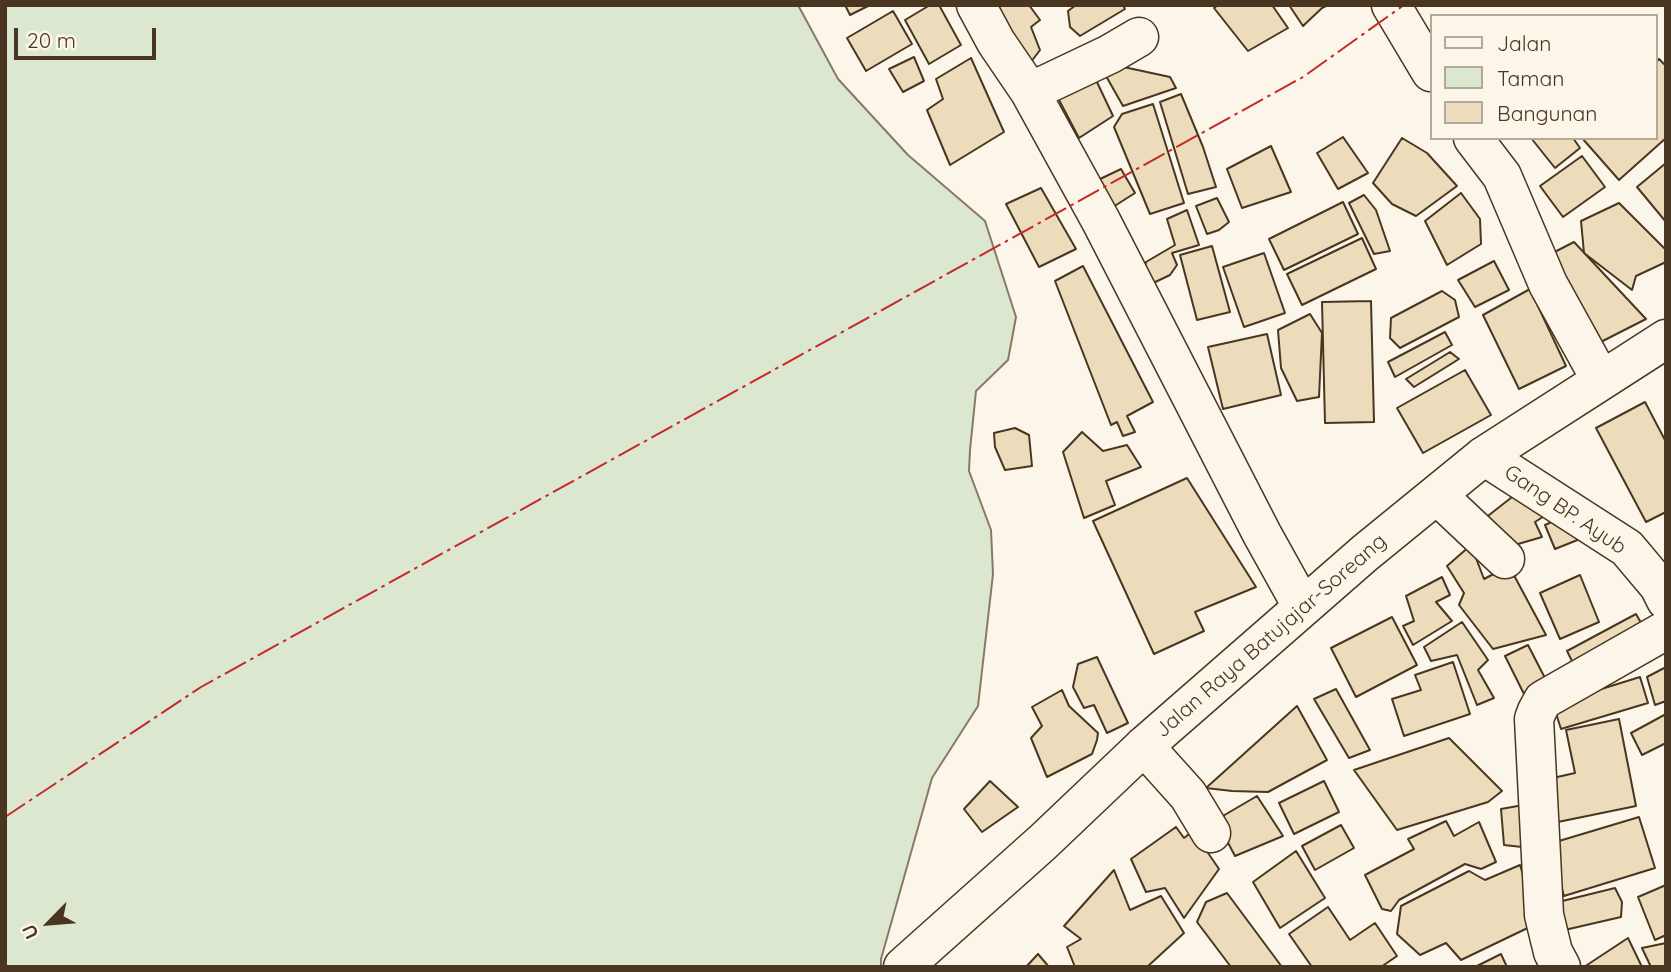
<!DOCTYPE html>
<html>
<head>
<meta charset="utf-8">
<style>
  body { margin:0 }
  #map { position:relative; width:1671px; height:972px; overflow:hidden; background:#fbf6e9; font-family:Quicksand,sans-serif }
  canvas { display:block }
  .frame { position:absolute; inset:0; border:7px solid #4a3520; pointer-events:none }
  .legend { position:absolute; left:1430px; top:14px; width:228px; height:126px; box-sizing:border-box; background:#fbf6e9; border:2px solid #b4a999; margin:0; padding:9px 12px; list-style:none; font-size:21px; color:#4a3520 }
  .legend li { display:flex; align-items:center; gap:14px; height:35px }
  .legend b { width:35px; border:2px solid #b4a999 }
  .north { position:absolute; left:14px; top:888px; width:70px; height:70px; -webkit-text-stroke:5px #fbf6e9; paint-order:stroke; rotate:245deg; font-size:19px; font-weight:700; line-height:28px; text-align:center; color:#4a3520 }
  .north::after { content:''; display:block; margin:auto; width:24px; height:32px; background:#4a3520; clip-path:polygon(50% 0,100% 100%,50% 72%,0 100%) }
  .scale { position:absolute; left:14px; top:28px; width:142px; height:32px; box-sizing:border-box; border:4px solid #4a3520; border-top:0; padding-left:9px; font-size:21px; line-height:24px; white-space:nowrap; color:#4a3520; -webkit-text-stroke:5px #fbf6e9; paint-order:stroke }
</style>
</head>
<body>
<div id="map">
<canvas width="1671" height="972"></canvas>
<div class="frame"></div>
<ul class="legend">
<li><b style="height:9px;background:#fbf6e9"></b>Jalan</li>
<li><b style="height:19px;background:#dce7d0"></b>Taman</li>
<li><b style="height:19px;background:#ecdcbc"></b>Bangunan</li>
</ul>
<div class="north">U</div>
<div class="scale">20 m</div>
</div>
<script>
const c = document.querySelector('canvas').getContext('2d');
c.lineJoin = 'round';
function fillPath(path, color) {
  c.fillStyle = color;
  c.fill(path, 'evenodd');
}
function toPath(rows) {
  const path = new Path2D();
  for (const r of rows) {
    path.moveTo(r[0], r[1]);
    for (let i = 2; i < r.length; i += 2) path.lineTo(r[i], r[i + 1]);
  }
  return path;
}
function trace(path, color, width, dash) {
  c.strokeStyle = color;
  c.lineWidth = width;
  c.lineCap = dash ? 'butt' : 'round';
  c.setLineDash(dash || []);
  c.stroke(path);
}
function write(font, color, halo, rows, align = 'center') {
  c.font = font + ' Quicksand,sans-serif';
  c.lineWidth = 5;
  c.setLineDash([]);
  c.textBaseline = 'middle';
  c.strokeStyle = halo;
  c.fillStyle = color;
  for (const [text, x, y, turn = 0] of rows) {
    c.save();
    c.translate(x, y);
    c.rotate((+turn || 0) * Math.PI / 180);
    c.textAlign = isNaN(turn) ? turn : align;
    if (halo) c.strokeText(text, 0, 0);
    c.fillText(text, 0, 0);
    c.restore();
  }
}
const green = toPath([
  [5,5,798,5,838,79,908,155,985,221,1016,317,1008,360,976,391,970,450,969,471,991,530,993,574,978,706,932,778,881,959,881,967,5,967,5,5]
]);
fillPath(green, '#dce7d0');
trace(green, '#887966', 2);
const building = toPath([
  [845,5,870,5,850,15,845,5],
  [930,5,939,5,961,45,929,64,905,20,930,5],
  [977,5,1029,5,1040,20,1031,27,1040,50,1031,62,977,5],
  [1076,5,1123,5,1125,9,1080,36,1070,27,1068,11,1076,5],
  [1218,5,1272,5,1288,28,1248,51,1214,8,1218,5],
  [1289,5,1328,5,1322,8,1303,26,1289,5],
  [893,11,912,44,866,71,847,38,893,11],
  [914,57,924,81,903,92,889,69,914,57],
  [971,58,1004,132,950,165,927,110,943,99,936,79,971,58],
  [1659,59,1666,66,1666,138,1619,180,1582,138,1655,138,1655,62,1659,59],
  [1119,66,1170,77,1176,88,1123,106,1106,76,1119,66],
  [1096,80,1113,116,1079,138,1058,98,1096,80],
  [1181,94,1203,147,1216,187,1188,194,1160,102,1181,94],
  [1153,104,1184,203,1150,214,1114,127,1122,114,1153,104],
  [1343,137,1368,173,1338,189,1317,153,1343,137],
  [1402,138,1427,153,1457,186,1416,216,1392,204,1373,183,1402,138],
  [1531,138,1573,138,1580,148,1555,168,1531,138],
  [1271,146,1291,192,1242,208,1227,169,1271,146],
  [1582,156,1605,187,1563,217,1540,186,1582,156],
  [1666,163,1666,222,1637,187,1666,163],
  [1121,169,1135,193,1113,207,1098,180,1121,169],
  [1041,188,1076,249,1039,267,1006,204,1041,188],
  [1461,193,1480,219,1481,244,1447,265,1425,221,1461,193],
  [1364,195,1376,210,1390,251,1374,254,1349,203,1364,195],
  [1217,198,1229,222,1219,230,1207,234,1196,206,1217,198],
  [1343,202,1358,234,1284,270,1269,239,1343,202],
  [1619,203,1666,250,1666,262,1636,276,1632,290,1584,253,1581,221,1619,203],
  [1187,210,1199,245,1172,253,1177,265,1170,275,1149,285,1143,277,1146,262,1175,245,1167,219,1187,210],
  [1362,238,1376,269,1302,305,1287,274,1362,238],
  [1574,242,1646,319,1587,349,1541,259,1574,242],
  [1212,246,1230,312,1197,320,1180,255,1212,246],
  [1264,253,1285,313,1244,327,1223,267,1264,253],
  [1494,261,1509,290,1475,307,1458,280,1494,261],
  [1083,266,1153,402,1127,416,1135,432,1123,436,1117,422,1111,425,1055,281,1083,266],
  [1530,289,1566,366,1519,389,1483,315,1530,289],
  [1442,291,1455,300,1459,317,1400,348,1390,338,1391,318,1442,291],
  [1371,301,1374,422,1325,423,1322,302,1371,301],
  [1310,314,1322,333,1319,397,1297,401,1281,368,1278,330,1310,314],
  [1445,332,1452,345,1395,377,1388,362,1445,332],
  [1267,334,1281,395,1223,409,1208,347,1267,334],
  [1450,352,1459,359,1414,387,1406,379,1450,352],
  [1465,370,1491,415,1423,453,1397,408,1465,370],
  [1645,402,1666,442,1666,512,1646,522,1596,428,1645,402],
  [1015,428,1029,435,1032,466,1005,470,995,447,994,433,1015,428],
  [1082,432,1103,451,1127,445,1141,467,1106,481,1115,505,1084,518,1063,452,1082,432],
  [1187,478,1256,587,1195,612,1204,631,1154,654,1093,521,1187,478],
  [1521,490,1552,511,1535,522,1542,537,1501,549,1484,519,1521,490],
  [1569,514,1580,539,1555,549,1545,525,1569,514],
  [1471,545,1484,579,1509,566,1546,635,1493,649,1459,605,1464,593,1447,566,1471,545],
  [1580,575,1599,622,1560,639,1540,593,1580,575],
  [1442,577,1450,595,1436,602,1452,621,1413,645,1403,626,1414,621,1406,596,1442,577],
  [1636,614,1645,630,1575,667,1567,651,1636,614],
  [1392,617,1417,665,1356,697,1331,648,1392,617],
  [1462,622,1488,660,1478,670,1494,698,1477,705,1457,655,1431,661,1424,647,1462,622],
  [1528,645,1547,682,1524,694,1505,656,1528,645],
  [1097,657,1128,723,1107,733,1094,705,1084,708,1073,687,1078,664,1097,657],
  [1453,662,1470,714,1404,736,1392,699,1421,690,1415,675,1453,662],
  [1666,667,1666,701,1655,705,1647,677,1666,667],
  [1640,677,1648,703,1561,729,1553,704,1640,677],
  [1336,689,1370,750,1349,758,1314,699,1336,689],
  [1062,690,1069,706,1098,733,1097,740,1092,754,1047,777,1031,738,1042,726,1032,707,1062,690],
  [1297,706,1327,760,1268,792,1232,791,1206,788,1297,706],
  [1666,714,1666,743,1642,755,1631,733,1666,714],
  [1619,719,1636,806,1553,823,1544,780,1575,773,1566,730,1619,719],
  [1449,738,1502,791,1488,802,1397,830,1354,770,1449,738],
  [990,781,1018,807,982,832,964,809,990,781],
  [1324,781,1339,812,1294,834,1279,803,1324,781],
  [1257,796,1283,836,1235,856,1216,820,1257,796],
  [1529,804,1531,848,1504,845,1501,809,1529,804],
  [1639,817,1655,868,1564,896,1549,844,1639,817],
  [1446,821,1454,836,1479,822,1496,862,1481,869,1465,864,1399,900,1391,911,1382,909,1365,875,1414,849,1408,839,1446,821],
  [1341,825,1354,848,1315,870,1302,846,1341,825],
  [1176,827,1184,838,1193,831,1219,869,1184,918,1165,888,1146,892,1131,859,1176,827],
  [1296,851,1325,898,1280,928,1253,882,1296,851],
  [1520,865,1538,923,1461,960,1446,943,1420,955,1397,934,1401,906,1469,871,1485,880,1520,865],
  [1114,870,1130,910,1161,896,1184,933,1147,967,1075,967,1067,947,1081,939,1064,926,1114,870],
  [1666,885,1666,935,1655,940,1638,897,1666,885],
  [1615,888,1622,902,1621,917,1556,932,1550,904,1615,888],
  [1227,893,1282,967,1231,967,1197,922,1206,902,1227,893],
  [1328,907,1350,940,1375,923,1397,956,1381,967,1312,967,1289,934,1328,907],
  [1628,938,1642,967,1584,967,1628,938],
  [1666,943,1666,967,1651,967,1642,948,1666,943],
  [1038,954,1049,967,1026,967,1038,954],
  [1501,954,1507,967,1475,967,1501,954]
]);
fillPath(building, '#ecdcbc');
trace(building, '#4a3520', 2);
const minor = toPath([
  [976,5,996,42,1030,92,1101,221,1262,534,1302,606],
  [1391,5,1431,72],
  [1030,92,1110,54,1139,37],
  [1473,138,1502,176,1548,284,1601,380],
  [1484,456,1627,548,1659,586,1666,600],
  [1437,495,1505,559],
  [1144,746,1188,795,1211,833],
  [1561,967,1553,952,1544,915,1534,719,1537,711,1543,700,1666,630]
]);
const highway = toPath([
  [903,967,1043,842,1144,746,1365,553,1484,456,1666,339]
]);
trace(minor, '#4a3520', 41);
trace(highway, '#4a3520', 41);
trace(minor, '#fbf6e9', 38);
trace(highway, '#fbf6e9', 38);
trace(toPath([
  [5,817,201,687,1303,77,1404,5]
]), '#c62828', 2, [24, 5, 3.5, 5]);
write('21px', '#4a3520', '#fbf6e9', [
  ["Gang BP. Ayub",1565,510,34],
  ["Jalan Raya Batujajar-Soreang",1271,636,-41]
]);
</script>
</body>
</html>
